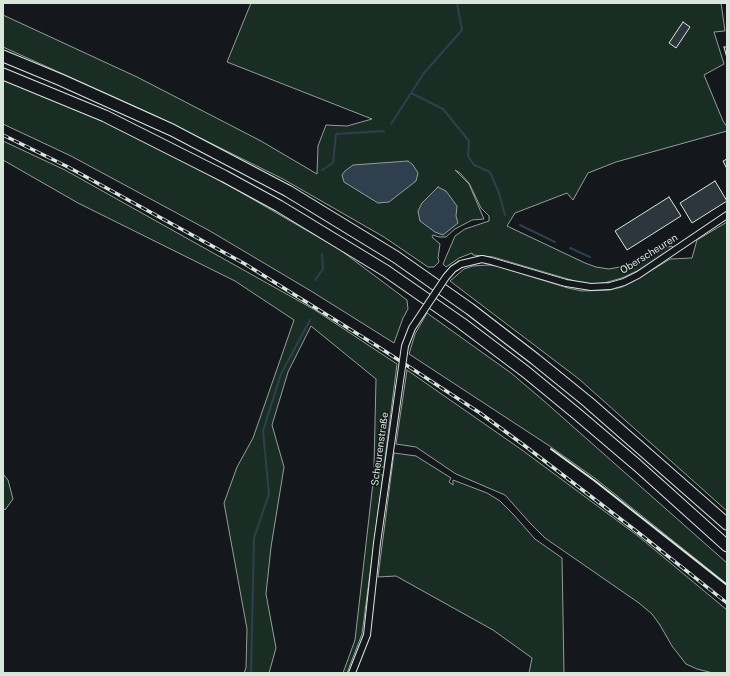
<!DOCTYPE html>
<html>
<head>
<meta charset="utf-8">
<style>
  body { margin:0 }
  #map { position:relative; width:730px; height:676px; overflow:hidden; background:#14181c; font-family:"Public Sans",sans-serif }
  canvas { display:block }
  .frame { position:absolute; inset:0; border:4px solid #d8e6dc; pointer-events:none }
</style>
</head>
<body>
<div id="map">
<canvas width="730" height="676"></canvas>
<div class="frame"></div>
</div>
<script>
const c = document.querySelector('canvas').getContext('2d');
c.lineJoin = 'round';
function fillPath(path, color) {
  c.fillStyle = color;
  c.fill(path, 'evenodd');
}
function toPath(rows) {
  const path = new Path2D();
  for (const r of rows) {
    path.moveTo(r[0], r[1]);
    for (let i = 2; i < r.length; i += 2) path.lineTo(r[i], r[i + 1]);
  }
  return path;
}
function trace(path, color, width, dash) {
  c.strokeStyle = color;
  c.lineWidth = width;
  c.lineCap = dash ? 'butt' : 'round';
  c.setLineDash(dash || []);
  c.stroke(path);
}
function write(font, color, halo, rows, align = 'center') {
  c.font = font + ' "Public Sans",sans-serif';
  c.lineWidth = 3;
  c.setLineDash([]);
  c.textBaseline = 'middle';
  c.strokeStyle = halo;
  c.fillStyle = color;
  for (const [text, x, y, turn = 0] of rows) {
    c.save();
    c.translate(x, y);
    c.rotate((+turn || 0) * Math.PI / 180);
    c.textAlign = isNaN(turn) ? turn : align;
    if (halo) c.strokeText(text, 0, 0);
    c.fillText(text, 0, 0);
    c.restore();
  }
}
const green = toPath([
  [251,3,721,3,725,31,714,32,724,64,704,75,723,121,727,127,727,131,616,162,588,173,573,200,567,193,515,213,507,226,585,263,596,267,609,269,631,265,668,247,672,246,673,248,639,270,622,278,604,283,591,284,578,282,493,257,473,255,472,253,459,258,446,267,443,264,455,236,465,229,489,221,489,216,481,208,469,183,460,173,455,170,469,184,484,219,472,220,455,229,446,237,439,237,433,235,432,237,440,244,438,258,439,262,434,267,428,267,384,237,283,179,154,115,3,47,3,15,137,77,261,141,317,174,318,146,326,125,347,126,372,119,227,62,251,3],
  [3,80,104,119,235,189,339,249,407,300,408,309,403,318,394,343,311,291,210,231,71,156,3,124,3,80],
  [3,141,65,170,315,310,397,364,384,467,374,467,376,379,311,326,288,372,272,425,284,467,271,547,266,594,276,648,269,673,244,673,246,668,247,629,224,503,237,467,253,438,294,320,235,281,78,203,3,160,3,141],
  [727,222,727,511,579,379,450,281,464,269,473,266,488,265,496,266,568,288,582,291,610,290,622,287,634,281,670,259,692,258,697,240,727,222],
  [427,313,511,373,544,401,727,563,727,584,596,479,548,445,409,354,415,334,427,313],
  [407,370,522,450,638,536,727,610,727,673,713,673,697,669,686,664,672,646,660,625,652,614,639,603,545,538,530,523,505,495,456,474,416,447,396,444,407,370],
  [394,453,416,456,451,478,449,482,453,485,453,480,487,493,500,501,513,514,535,539,562,558,564,673,529,673,532,658,493,630,396,576,378,577,394,453],
  [3,474,8,480,13,499,5,510,3,508,3,474],
  [374,474,383,475,362,634,347,673,343,673,355,640,374,474]
]);
fillPath(green, '#1a2d24');
trace(green, '#939e99', 1);
const water = toPath([
  [408,161,413,165,418,173,416,181,389,202,378,203,344,182,342,175,345,171,353,165,408,161],
  [438,187,446,191,457,206,456,216,458,223,443,235,435,232,420,221,418,211,422,203,438,187]
]);
fillPath(water, '#2f3f4d');
trace(water, '#939e99', 1);
trace(toPath([
  [495,3,501,3],
  [411,93,443,109,469,141,468,156,474,165,490,172,499,193,505,215],
  [391,124,424,73,462,30,457,3],
  [322,170,333,163,336,134,384,131],
  [520,225,555,242],
  [570,248,590,257],
  [315,280,323,269,322,254],
  [251,673,254,538,269,494,263,431,281,374,310,320]
]), '#2f3f4d', 2);
const building = toPath([
  [683,22,690,27,676,48,669,43,683,22],
  [724,47,727,47,727,58,724,47],
  [727,159,727,169,723,161,727,159],
  [715,181,727,201,692,223,680,203,715,181],
  [669,197,681,216,627,250,615,231,669,197]
]);
fillPath(building, '#2c363c');
trace(building, '#d8e6dc', 1);
const minor = toPath([
  [461,264,482,259,491,261,566,283,591,287,610,286,624,282,638,275,727,215],
  [352,673,367,635,377,543,399,388]
]);
const motorway = toPath([
  [3,56,61,80,172,130,288,191,396,257,470,309,535,359,588,402,727,524],
  [3,74,105,116,224,176,279,206,386,271,461,323,526,372,577,414,637,465,727,546]
]);
trace(minor, '#d8e6dc', 8);
trace(motorway, '#d8e6dc', 13);
trace(minor, '#14181c', 6);
trace(motorway, '#14181c', 11);
const rail = toPath([
  [3,135,68,167,245,264,377,346,480,413,525,446,640,534,727,603]
]);
trace(rail, '#d8e6dc', 3.5);
trace(rail, '#14181c', 2, [6]);
const minorBridge = toPath([
  [399,388,405,346,412,328,446,277,453,269,461,264]
]);
trace(minorBridge, '#d8e6dc', 8, []);
trace(minorBridge, '#14181c', 6);
trace(toPath([
  [551,449,595,481,727,585]
]), '#d8e6dc', 2);
write('10px', '#d8e6dc', '#14181c', [
  ["Oberscheuren",649,254,-32],
  ["Scheurenstraße",380,449,-82]
]);
</script>
</body>
</html>
